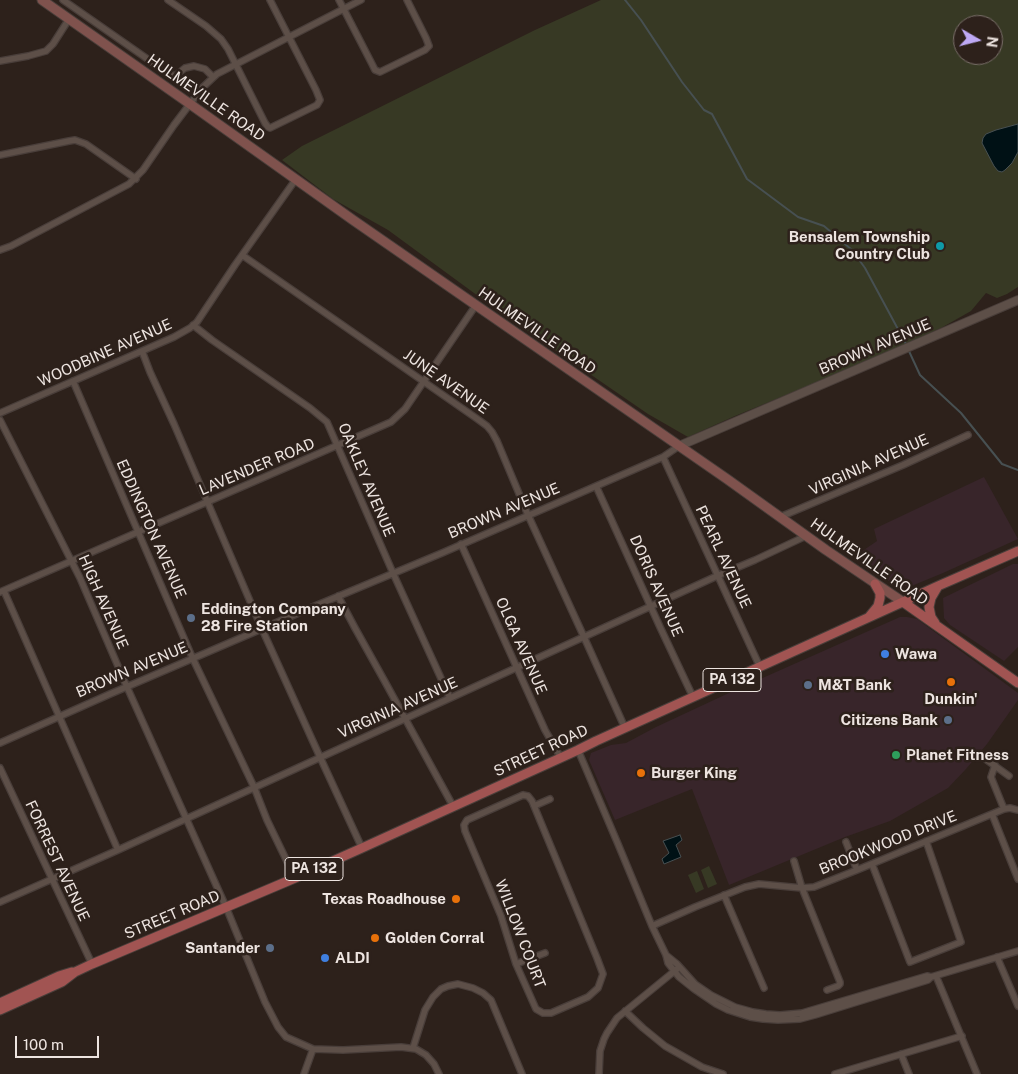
<!DOCTYPE html>
<html>
<head>
<meta charset="utf-8">
<style>
  body { margin:0 }
  #map { position:relative; width:1018px; height:1074px; overflow:hidden; background:#2d211b; font-family:"Public Sans",sans-serif }
  canvas { display:block }
  .north { position:absolute; left:953px; top:15px; width:50px; height:50px; box-sizing:border-box; background:#2d211b; border:1px solid #7a6f6a; border-radius:50%; rotate:98deg; font-size:14px; font-weight:700; line-height:20px; text-align:center; color:#ede4e0 }
  .north::after { content:''; display:block; margin:auto; width:18px; height:22px; background:#bea9f5; clip-path:polygon(50% 0,100% 100%,50% 72%,0 100%) }
  .scale { position:absolute; left:15px; top:1036px; width:84px; height:22px; box-sizing:border-box; border:2px solid #ede4e0; border-top:0; padding-left:6px; font-size:15px; line-height:18px; white-space:nowrap; color:#ede4e0; -webkit-text-stroke:4px #2d211b; paint-order:stroke }
</style>
</head>
<body>
<div id="map">
<canvas width="1018" height="1074"></canvas>
<div class="north">N</div>
<div class="scale">100 m</div>
</div>
<script>
const c = document.querySelector('canvas').getContext('2d');
c.lineJoin = 'round';
function fillPath(path, color) {
  c.fillStyle = color;
  c.fill(path, 'evenodd');
}
function toPath(rows) {
  const path = new Path2D();
  for (const r of rows) {
    path.moveTo(r[0], r[1]);
    for (let i = 2; i < r.length; i += 2) path.lineTo(r[i], r[i + 1]);
  }
  return path;
}
function trace(path, color, width, dash) {
  c.strokeStyle = color;
  c.lineWidth = width;
  c.lineCap = dash ? 'butt' : 'round';
  c.setLineDash(dash || []);
  c.stroke(path);
}
function write(font, color, halo, rows, align = 'center') {
  c.font = font + ' "Public Sans",sans-serif';
  c.lineWidth = 5;
  c.setLineDash([]);
  c.textBaseline = 'middle';
  c.strokeStyle = halo;
  c.fillStyle = color;
  for (const [text, x, y, turn = 0] of rows) {
    c.save();
    c.translate(x, y);
    c.rotate((+turn || 0) * Math.PI / 180);
    c.textAlign = isNaN(turn) ? turn : align;
    if (halo) c.strokeText(text, 0, 0);
    c.fillText(text, 0, 0);
    c.restore();
  }
}
fillPath(toPath([
  [984,477,1018,539,943,573,909,587,891,583,858,554,877,541,874,529],
  [1013,564,1018,564,1018,647,1004,661,950,625,944,618,943,598],
  [900,617,907,617,917,619,1018,693,1018,700,987,744,966,769,948,788,890,821,845,837,729,885,692,789,615,820,589,760,591,753,611,745,626,743,656,727,731,692]
]), '#38252a');
fillPath(toPath([
  [601,0,1018,0,1018,287,1007,294,997,298,986,293,971,311,941,328,842,372,735,416,688,437,648,414,504,315,388,230,333,199,282,160,302,146,535,30],
  [963,25,993,25,993,55,963,55],
  [709,866,717,884,708,888,701,870],
  [697,871,704,889,696,893,688,875]
]), '#373924');
const water = toPath([
  [1018,124,1018,152,1012,163,1005,170,1002,172,998,171,994,166,982,143,983,138,986,134,996,130,1018,124],
  [680,835,682,840,676,845,681,857,664,864,662,859,669,853,663,841,680,835]
]);
fillPath(water, '#001115');
trace(water, '#475052', 1);
trace(toPath([
  [625,0,641,20,682,82,704,110,712,114,747,179,798,217,824,226,852,250,865,268,906,344],
  [908,349,920,375,961,413,1002,464,1018,470]
]), '#475052', 2);
const minor = toPath([
  [63,0,169,74,175,76,185,68,194,66,205,69,213,77],
  [168,0,206,26,221,39,228,49,265,123,268,127,270,128,317,105,320,100,316,90,270,0],
  [339,0,372,64,375,70,380,72,425,50,429,46,426,38,407,0],
  [0,61,28,56,46,51,53,44,69,19],
  [0,155,69,141,75,140,86,144,136,179],
  [0,250,11,246,129,184,143,170,174,125,202,88,217,74,361,0],
  [242,255,476,418,487,426,492,432,497,441,528,515,584,637,625,728],
  [193,325,212,340,310,408,327,422,393,573,450,698],
  [142,351,150,372,174,424,262,629,320,757,362,848],
  [73,381,193,659,254,787,267,820,295,878],
  [0,413,174,337,190,328,197,322,235,265,296,179],
  [0,420,80,578,127,687,226,907,265,1002,278,1027,286,1037,313,1049,343,1050,401,1047,416,1049,426,1055,434,1064,439,1074],
  [663,457,760,667],
  [596,486,660,627,693,697],
  [780,517,903,465,968,435],
  [461,544,545,730,561,758],
  [4,591,118,850],
  [0,592,391,422,405,409,476,305],
  [338,596,355,628,384,680,453,806],
  [0,743,110,694,315,606,442,553,663,457,679,446],
  [578,750,618,844,652,926,666,955,668,963,679,977,694,989,716,1004,728,1010,750,1017,763,1019,778,1020,800,1019,815,1015,928,980,931,977,1018,951],
  [984,758,1009,776],
  [995,765,991,777,1004,809],
  [0,768,92,964],
  [523,795,528,796,532,801,597,958,603,974,598,988,588,997,551,1013,543,1013,536,1009,516,964,501,916,465,831,464,825,467,820,523,795],
  [534,806,550,799],
  [992,814,1018,879],
  [846,842,857,870],
  [794,861,802,888,840,982,840,984,838,986,827,990],
  [872,864,910,962,961,942,926,841],
  [724,895,764,988],
  [0,902,118,850,717,576,755,560,806,536],
  [652,926,695,907,745,887,759,884,802,888,814,887,857,870,1004,809,1010,808,1018,810],
  [666,955,677,964,695,984,711,995,735,1007,753,1012,766,1014,780,1015,802,1013,927,976,931,977],
  [997,957,1018,1006],
  [516,964,545,953],
  [936,976,977,1074],
  [625,1011,643,1028,665,1046,702,1067,723,1074],
  [413,1048,425,1010,433,997,441,989,448,986,458,984,473,988,483,993,491,1000,522,1074],
  [901,1054,909,1074],
  [304,1074,313,1049],
  [599,1074,600,1051,604,1039,607,1033,617,1018,677,969],
  [835,1074,962,1036]
]);
const tertiary = toPath([
  [679,446,1018,300]
]);
const secondary = toPath([
  [42,0,190,104,353,220,727,479,826,550,903,602]
]);
const primary = toPath([
  [903,602,1018,683],
  [869,617,878,606,880,598,880,593,875,584],
  [935,623,931,617,929,607,931,598,938,586],
  [0,1003,59,976,72,972],
  [0,1010,62,982,75,972,92,964,295,878,362,848,578,750,596,741,938,586,1018,551]
]);
trace(minor, '#493e3a', 8);
trace(tertiary, '#493e3a', 10);
trace(secondary, '#493e3a', 11);
trace(primary, '#493e3a', 11);
trace(minor, '#5d4f48', 5.5);
trace(tertiary, '#5d4f48', 8);
trace(secondary, '#7f524d', 9);
trace(primary, '#a15452', 9);
for (const [x, y, r, color] of [
  [940,246,5,"#0f9aa8"],
  [191,618,5,"#5c6f8a"],
  [885,654,5,"#3f7fe0"],
  [951,682,5,"#e8710a"],
  [808,685,5,"#5c6f8a"],
  [948,720,5,"#5c6f8a"],
  [896,755,5,"#2e9e5b"],
  [641,773,5,"#e8710a"],
  [456,899,5,"#e8710a"],
  [375,938,5,"#e8710a"],
  [270,948,5,"#5c6f8a"],
  [325,958,5,"#3f7fe0"]
]) {
  const dot = new Path2D();
  dot.arc(x, y, r, 0, 2 * Math.PI);
  c.fillStyle = color;
  c.fill(dot);
  trace(dot, '#2d211b', 2);
}
for (const [x, y, w] of [
  [732,680,58],
  [314,869,58]
]) {
  const box = new Path2D();
  box.roundRect(x - w / 2, y - 11.5, w, 23, 4);
  c.fillStyle = '#2d211b';
  c.fill(box);
  trace(box, '#ede4e0', 1);
}
write('bold 14px', '#ede4e0', null, [
  ["PA 132",732,680],
  ["PA 132",314,869]
]);
write('15px', '#ede4e0', '#2d211b', [
  ["HULMEVILLE ROAD",206,98,35],
  ["HULMEVILLE ROAD",537,331,35],
  ["BROWN AVENUE",875,347,-23],
  ["WOODBINE AVENUE",105,353,-24],
  ["JUNE AVENUE",446,382,35],
  ["VIRGINIA AVENUE",869,465,-24],
  ["LAVENDER ROAD",257,467,-23],
  ["OAKLEY AVENUE",366,480,67],
  ["BROWN AVENUE",504,511,-23],
  ["EDDINGTON AVENUE",151,529,66],
  ["PEARL AVENUE",723,557,65],
  ["HULMEVILLE ROAD",869,562,35],
  ["DORIS AVENUE",656,586,66],
  ["HIGH AVENUE",103,602,66],
  ["OLGA AVENUE",521,646,66],
  ["BROWN AVENUE",132,670,-23],
  ["VIRGINIA AVENUE",398,708,-24],
  ["STREET ROAD",541,751,-25],
  ["BROOKWOOD DRIVE",888,843,-22],
  ["FORREST AVENUE",57,861,65],
  ["STREET ROAD",172,915,-23],
  ["WILLOW COURT",520,934,69]
]);
write('bold 15px', '#ede4e0', '#2d211b', [
  ["Bensalem Township",930,237,"right"],
  ["Country Club",930,254,"right"],
  ["Eddington Company",201,609],
  ["28 Fire Station",201,626],
  ["Wawa",895,654],
  ["M&T Bank",818,685],
  ["Dunkin'",951,699,"center"],
  ["Citizens Bank",938,720,"right"],
  ["Planet Fitness",906,755],
  ["Burger King",651,773],
  ["Texas Roadhouse",446,899,"right"],
  ["Golden Corral",385,938],
  ["Santander",260,948,"right"],
  ["ALDI",335,958]
], 'left');
</script>
</body>
</html>
